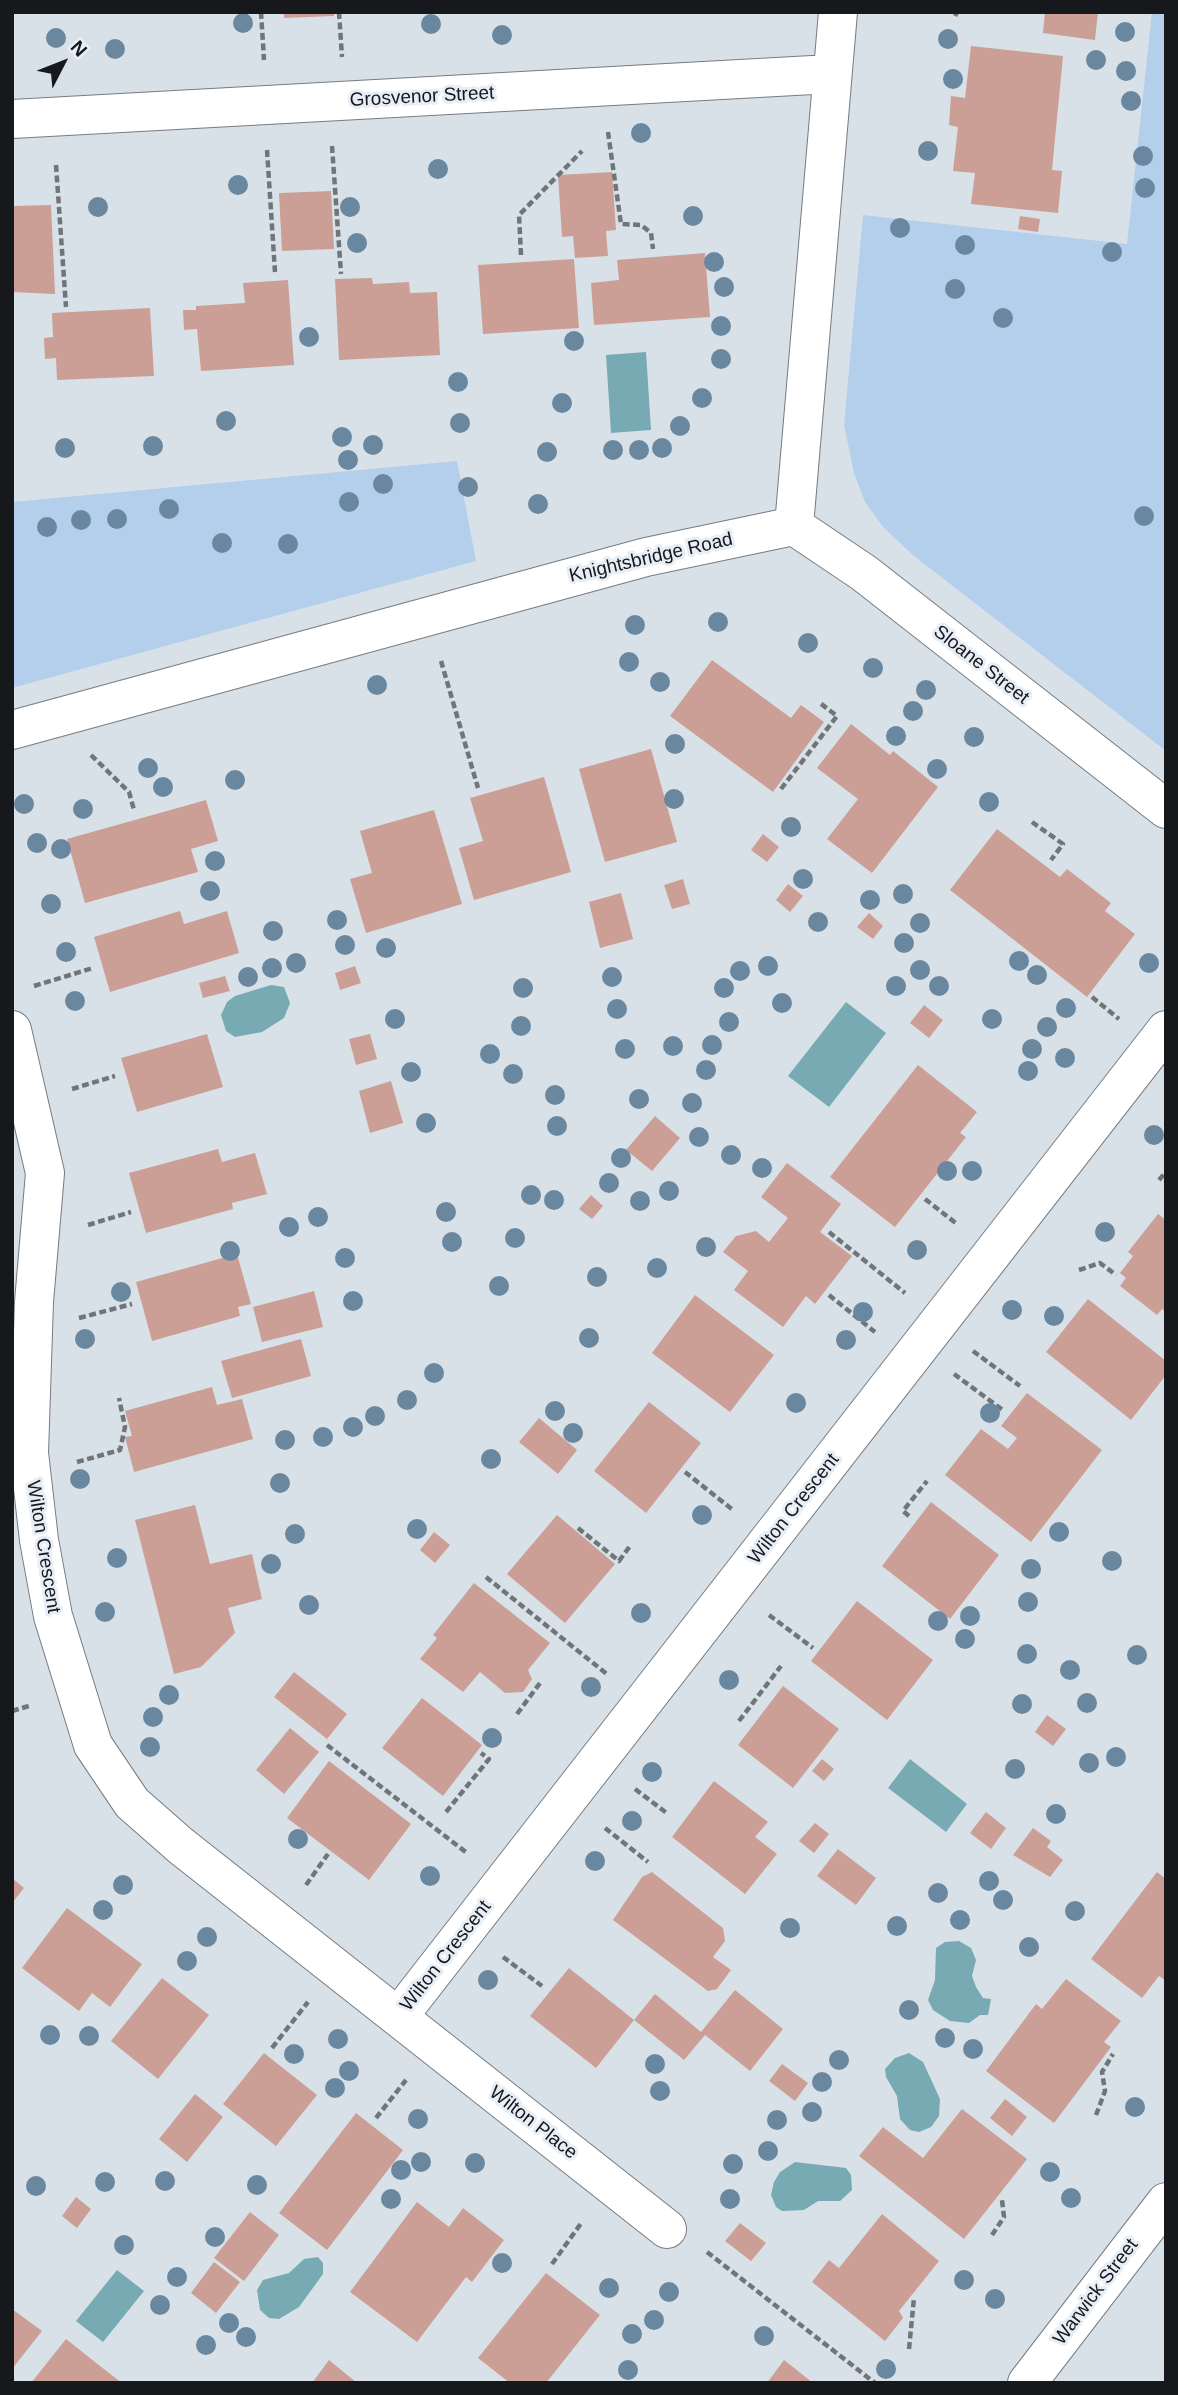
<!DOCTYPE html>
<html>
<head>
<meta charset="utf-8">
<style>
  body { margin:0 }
  #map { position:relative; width:1178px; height:2395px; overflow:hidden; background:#d9e1e8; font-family:Arial,sans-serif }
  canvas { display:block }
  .frame { position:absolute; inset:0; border:14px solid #16181b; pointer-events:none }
  .north { position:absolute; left:28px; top:28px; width:70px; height:70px; -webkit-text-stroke:5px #e7eef6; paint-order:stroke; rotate:48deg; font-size:19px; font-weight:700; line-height:28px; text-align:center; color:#16181b }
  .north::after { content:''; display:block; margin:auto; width:24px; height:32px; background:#16181b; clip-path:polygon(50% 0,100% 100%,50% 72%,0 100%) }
</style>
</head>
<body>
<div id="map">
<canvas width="1178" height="2395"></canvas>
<div class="frame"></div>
<div class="north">N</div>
</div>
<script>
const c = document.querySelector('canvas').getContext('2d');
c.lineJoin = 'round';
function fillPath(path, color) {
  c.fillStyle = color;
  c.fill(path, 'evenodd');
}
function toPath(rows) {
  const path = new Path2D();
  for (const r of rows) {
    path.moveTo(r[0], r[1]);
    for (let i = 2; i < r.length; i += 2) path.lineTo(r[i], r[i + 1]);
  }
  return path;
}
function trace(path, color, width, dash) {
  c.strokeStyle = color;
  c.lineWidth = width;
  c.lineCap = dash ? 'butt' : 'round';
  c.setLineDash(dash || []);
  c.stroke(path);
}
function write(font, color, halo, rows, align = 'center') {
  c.font = font + ' Arial,sans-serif';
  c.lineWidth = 6;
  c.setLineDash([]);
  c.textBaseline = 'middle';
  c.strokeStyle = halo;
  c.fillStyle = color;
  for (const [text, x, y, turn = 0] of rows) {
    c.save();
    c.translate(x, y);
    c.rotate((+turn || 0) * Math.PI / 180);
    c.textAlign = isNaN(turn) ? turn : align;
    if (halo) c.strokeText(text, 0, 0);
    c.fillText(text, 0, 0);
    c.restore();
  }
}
fillPath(toPath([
  [1152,12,1166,12,1166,751,914,556,883,527,865,502,854,473,844,425,863,215,1127,244],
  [457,461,476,561,12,688,12,502]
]), '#b4cfec');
fillPath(toPath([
  [646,352,651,430,611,433,606,355],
  [271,985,284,987,290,1003,284,1018,262,1032,235,1037,226,1031,221,1015,227,1002,235,996],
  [846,1002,886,1033,829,1107,788,1076],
  [910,1759,967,1804,946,1832,888,1788],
  [959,1941,971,1948,976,1960,972,1976,976,1987,983,1998,991,1999,988,2015,980,2015,969,2023,950,2021,933,2010,928,2000,935,1980,936,1948,945,1942],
  [909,2053,923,2062,940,2099,939,2116,931,2127,919,2132,910,2130,900,2119,897,2096,886,2077,885,2069,895,2058],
  [795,2162,846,2168,851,2175,852,2190,840,2201,818,2201,804,2210,782,2211,776,2207,771,2195,774,2182,780,2172],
  [318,2257,323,2263,323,2274,299,2307,279,2319,269,2318,260,2310,257,2290,263,2280,289,2273,304,2259],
  [117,2270,144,2291,103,2342,76,2321]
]), '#77aab2');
fillPath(toPath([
  [284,12,334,12,334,16,284,18],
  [1045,12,1098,12,1095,40,1043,33],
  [971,46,1063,56,1052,170,1062,171,1058,213,971,204,975,173,953,171,958,127,949,125,951,96,965,98],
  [612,172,616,230,606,231,608,256,575,258,573,236,562,237,558,175],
  [331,191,334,249,282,251,279,193],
  [51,205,55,294,12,292,12,206],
  [1020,216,1040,219,1038,232,1018,229],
  [705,253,710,317,594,325,591,283,619,280,617,260],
  [574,259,579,328,483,334,478,265],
  [372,278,373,284,409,282,410,293,437,292,440,355,339,360,335,279],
  [288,280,294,365,201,371,197,329,184,330,183,310,196,310,196,306,245,303,243,283],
  [150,308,154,376,57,380,56,358,45,359,44,338,53,337,52,313],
  [712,660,791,718,801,705,824,722,773,792,670,716],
  [851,724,890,755,893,751,938,787,872,873,827,839,858,799,817,768],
  [651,749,677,842,605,862,579,769],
  [544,777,571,872,474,900,459,848,483,841,470,798],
  [206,800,218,841,191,849,198,872,85,903,67,839],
  [434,810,462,904,366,933,350,879,372,873,360,831],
  [997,829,1060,877,1067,869,1111,903,1105,911,1135,934,1087,997,950,890],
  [763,834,779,847,767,862,751,850],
  [683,879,690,904,672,909,664,885],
  [788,884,803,896,790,912,776,900],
  [621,893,633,939,600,948,589,902],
  [180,911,184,924,227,911,239,953,110,992,94,937],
  [869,913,883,926,873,939,857,927],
  [355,966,361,983,340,990,335,973],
  [225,976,230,991,203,998,199,983],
  [924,1005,943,1020,929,1038,910,1023],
  [207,1034,223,1087,137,1112,121,1058],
  [370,1034,377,1059,356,1065,349,1039],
  [918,1065,977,1112,960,1133,966,1137,895,1227,830,1177],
  [391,1081,403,1123,370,1133,359,1091],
  [655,1116,680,1138,652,1171,626,1150],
  [218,1149,222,1162,255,1153,267,1194,232,1203,233,1209,146,1233,129,1173],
  [787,1163,841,1204,820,1232,852,1256,815,1304,806,1296,783,1327,734,1290,748,1271,723,1252,736,1236,756,1231,769,1242,788,1218,761,1197],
  [591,1195,603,1206,592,1219,579,1209],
  [1158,1214,1166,1220,1166,1312,1162,1309,1157,1315,1120,1286,1126,1278,1120,1273,1133,1256,1128,1252],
  [237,1254,251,1304,238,1307,240,1316,152,1341,136,1282],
  [314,1291,323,1327,262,1342,253,1307],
  [695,1295,774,1355,730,1412,652,1353],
  [1088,1299,1166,1361,1166,1375,1131,1420,1046,1352],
  [301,1339,311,1376,232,1398,221,1361],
  [212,1387,217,1405,242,1399,253,1439,134,1472,125,1437,132,1436,125,1411],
  [1027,1393,1102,1450,1031,1542,945,1475,981,1429,1008,1449,1017,1438,1001,1426],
  [649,1402,701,1443,646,1513,594,1471],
  [539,1418,577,1450,558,1474,519,1442],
  [931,1502,999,1555,950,1619,882,1566],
  [195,1505,210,1564,252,1554,262,1599,228,1608,235,1633,201,1667,174,1674,135,1520],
  [557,1515,615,1564,565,1623,507,1574],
  [434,1532,450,1545,435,1563,420,1550],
  [474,1583,550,1643,528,1670,532,1679,523,1692,505,1693,480,1672,463,1692,420,1659,437,1638,433,1635],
  [857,1601,933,1660,887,1720,811,1661],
  [294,1672,347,1714,327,1739,274,1697],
  [783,1686,839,1729,793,1788,738,1745],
  [422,1698,482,1745,443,1796,382,1748],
  [1047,1715,1066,1729,1053,1746,1035,1732],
  [290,1728,319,1752,284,1794,256,1770],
  [822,1759,834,1769,824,1781,812,1771],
  [329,1761,411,1824,369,1880,287,1818],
  [714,1781,768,1822,755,1837,777,1854,745,1894,672,1837],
  [986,1812,1006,1828,991,1849,970,1833],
  [815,1823,829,1834,814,1853,799,1841],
  [1033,1828,1051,1841,1047,1847,1063,1860,1050,1877,1013,1855],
  [838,1849,876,1878,856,1905,817,1876],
  [652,1872,723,1928,725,1941,713,1957,731,1970,717,1989,708,1991,613,1920,642,1877],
  [1157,1872,1166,1879,1166,1981,1159,1976,1142,1998,1091,1959],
  [12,1878,24,1888,12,1903],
  [67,1908,142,1964,110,2007,92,1993,79,2011,22,1968],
  [569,1968,634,2020,596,2068,530,2016],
  [162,1978,209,2015,158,2079,111,2041],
  [1066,1979,1121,2021,1104,2042,1111,2047,1054,2123,986,2071,1036,2004,1042,2009],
  [735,1990,783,2029,750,2071,705,2035,684,2060,634,2020,655,1994,701,2032],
  [264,2053,317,2095,276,2146,223,2104],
  [782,2064,808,2083,795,2101,769,2081],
  [195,2094,223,2117,187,2162,159,2139],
  [1005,2099,1027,2117,1012,2136,990,2118],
  [962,2109,1027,2159,964,2239,859,2156,883,2127,923,2158],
  [356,2113,403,2150,327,2250,279,2213],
  [76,2197,91,2209,77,2228,62,2216],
  [417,2202,449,2227,463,2208,504,2240,472,2282,466,2277,417,2342,350,2292],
  [250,2212,279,2235,244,2281,214,2258],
  [882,2214,939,2261,899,2311,903,2318,885,2341,812,2282,829,2260,839,2268],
  [740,2223,766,2243,751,2261,725,2241],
  [214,2262,240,2282,216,2313,191,2293],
  [546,2273,600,2315,546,2383,510,2383,478,2358],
  [12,2309,42,2331,12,2369],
  [66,2339,100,2366,122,2383,31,2383],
  [329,2360,357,2383,312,2383],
  [784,2360,813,2383,767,2383]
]), '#cb9f95');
const minor = toPath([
  [12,119,831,74],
  [794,526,838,12],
  [794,526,864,573,1166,809],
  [12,730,646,557,794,526],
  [12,1030,45,1173,34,1302,29,1453,39,1540,53,1616,93,1745,132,1803,181,1846,667,2229],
  [398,2017,1166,1030],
  [1027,2383,1166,2202]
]);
trace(minor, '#757c83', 40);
trace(toPath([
  [261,12,264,60],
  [339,12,342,57],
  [955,16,957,12],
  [608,132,621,224,641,225,651,233,653,249],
  [332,146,341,274],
  [267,150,275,272],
  [56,165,66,307],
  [521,255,519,215,582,151],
  [441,661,478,788],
  [91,755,129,792,134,810],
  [781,789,837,716,820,703],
  [1032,822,1063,844,1051,860],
  [34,986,93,968],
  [1092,997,1119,1019],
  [72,1089,115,1076],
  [1159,1180,1166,1172],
  [925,1199,957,1224],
  [88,1225,131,1212],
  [829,1232,905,1293],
  [1079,1270,1100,1263,1116,1275],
  [829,1295,875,1332],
  [79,1318,132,1304],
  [973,1351,1020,1386],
  [954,1374,1004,1411],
  [77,1462,120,1450,125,1427,119,1398],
  [685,1472,733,1510],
  [909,1516,903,1511,927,1481],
  [578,1528,619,1561,630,1546],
  [486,1577,608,1675],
  [769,1615,813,1648],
  [12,1711,32,1705],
  [517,1714,540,1683],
  [739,1721,781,1666],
  [327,1745,467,1853],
  [635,1789,668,1814],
  [446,1812,489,1759,481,1753],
  [605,1828,648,1862],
  [306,1885,328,1854],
  [503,1957,542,1986],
  [272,2048,308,2002],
  [1096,2115,1105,2091,1102,2072,1113,2054],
  [376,2118,406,2080],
  [992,2235,1004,2217,1002,2200],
  [707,2252,875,2383],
  [552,2264,582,2222],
  [909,2349,914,2298]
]), '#70757a', 4.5, [7, 3.5]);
trace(minor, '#fff', 38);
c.fillStyle = '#6a87a0';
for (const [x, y] of [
  [243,23],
  [431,24],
  [1125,32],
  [502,35],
  [56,38],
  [948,39],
  [115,49],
  [1096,60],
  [1126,71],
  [953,79],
  [1131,101],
  [641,133],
  [928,151],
  [1143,156],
  [438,169],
  [238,185],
  [1145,188],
  [98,207],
  [350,207],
  [693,216],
  [900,228],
  [357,243],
  [965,245],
  [1112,252],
  [714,262],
  [724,287],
  [955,289],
  [1003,318],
  [721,326],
  [309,337],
  [574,341],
  [721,359],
  [458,382],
  [702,398],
  [562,403],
  [226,421],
  [460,423],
  [680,426],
  [342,437],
  [373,445],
  [153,446],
  [65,448],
  [662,448],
  [613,450],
  [639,450],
  [547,452],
  [348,460],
  [383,484],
  [468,487],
  [349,502],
  [538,504],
  [169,509],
  [1144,516],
  [117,519],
  [81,520],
  [47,527],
  [222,543],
  [288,544],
  [718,622],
  [635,625],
  [808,643],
  [629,662],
  [873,668],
  [660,682],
  [377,685],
  [926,690],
  [913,711],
  [896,736],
  [974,737],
  [675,744],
  [148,768],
  [937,769],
  [235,780],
  [163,787],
  [674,799],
  [989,802],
  [24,804],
  [83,809],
  [791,827],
  [37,843],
  [61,849],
  [215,861],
  [803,879],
  [210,891],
  [903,894],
  [870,900],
  [51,904],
  [337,920],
  [818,922],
  [920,923],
  [273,931],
  [904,943],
  [345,945],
  [386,948],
  [66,952],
  [1019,961],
  [296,963],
  [1149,963],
  [768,966],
  [272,968],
  [920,970],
  [740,971],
  [1037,975],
  [248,977],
  [612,977],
  [896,986],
  [939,986],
  [523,988],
  [724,988],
  [75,1001],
  [782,1003],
  [1066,1008],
  [617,1009],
  [395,1019],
  [992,1019],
  [729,1022],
  [521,1026],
  [1047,1027],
  [712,1045],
  [673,1046],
  [625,1049],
  [1032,1049],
  [490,1054],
  [1065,1058],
  [706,1070],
  [1028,1071],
  [411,1072],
  [513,1074],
  [555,1095],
  [639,1099],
  [692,1103],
  [426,1123],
  [557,1126],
  [1154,1135],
  [699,1137],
  [731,1155],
  [621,1158],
  [762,1168],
  [947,1171],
  [972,1171],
  [609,1183],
  [669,1191],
  [531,1195],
  [554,1200],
  [640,1201],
  [446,1212],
  [318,1217],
  [289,1227],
  [1105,1232],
  [515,1238],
  [452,1242],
  [706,1247],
  [917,1250],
  [230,1251],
  [345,1258],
  [657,1268],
  [597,1277],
  [499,1286],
  [121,1292],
  [353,1301],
  [1012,1310],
  [863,1312],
  [1054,1316],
  [589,1338],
  [85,1339],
  [846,1340],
  [434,1373],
  [407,1400],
  [796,1403],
  [555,1411],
  [990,1413],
  [375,1416],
  [353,1427],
  [573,1433],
  [323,1437],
  [285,1440],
  [491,1459],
  [80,1479],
  [280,1483],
  [702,1515],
  [417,1529],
  [1059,1532],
  [295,1534],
  [117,1558],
  [1112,1561],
  [271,1564],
  [1031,1569],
  [1028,1602],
  [309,1605],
  [105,1612],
  [641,1613],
  [970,1616],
  [938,1621],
  [965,1639],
  [1027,1654],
  [1137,1655],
  [1070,1670],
  [729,1680],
  [591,1687],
  [169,1695],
  [1087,1703],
  [1022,1704],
  [153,1717],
  [492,1738],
  [150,1747],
  [1116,1757],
  [1089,1763],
  [1015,1769],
  [652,1772],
  [1056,1814],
  [632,1821],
  [298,1839],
  [595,1861],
  [430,1876],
  [989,1881],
  [123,1885],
  [938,1893],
  [1003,1900],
  [103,1910],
  [1075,1911],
  [960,1920],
  [897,1926],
  [790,1928],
  [207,1937],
  [1029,1947],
  [187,1961],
  [488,1980],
  [909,2010],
  [50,2035],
  [89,2036],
  [945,2038],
  [338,2039],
  [973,2049],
  [294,2054],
  [839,2060],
  [655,2064],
  [349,2071],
  [822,2082],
  [335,2088],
  [660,2091],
  [1135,2107],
  [812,2112],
  [418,2119],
  [777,2120],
  [768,2151],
  [421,2162],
  [475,2163],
  [733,2164],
  [401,2170],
  [1050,2172],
  [165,2181],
  [105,2182],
  [257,2185],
  [36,2186],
  [1071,2198],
  [391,2199],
  [730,2199],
  [215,2237],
  [124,2245],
  [502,2263],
  [177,2277],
  [964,2280],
  [609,2288],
  [669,2292],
  [995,2299],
  [160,2305],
  [654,2320],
  [229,2323],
  [632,2334],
  [764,2336],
  [246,2337],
  [206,2345],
  [886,2369],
  [628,2370]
]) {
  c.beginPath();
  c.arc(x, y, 10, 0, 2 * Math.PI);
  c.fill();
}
write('19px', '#16181b', '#e7eef6', [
  ["Grosvenor Street",422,97,-3],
  ["Knightsbridge Road",651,558,-13],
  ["Sloane Street",981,665,38],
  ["Wilton Crescent",794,1509,-52],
  ["Wilton Crescent",43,1547,81],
  ["Wilton Crescent",446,1956,-52],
  ["Wilton Place",533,2123,38],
  ["Warwick Street",1096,2292,-53]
]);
</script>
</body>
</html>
